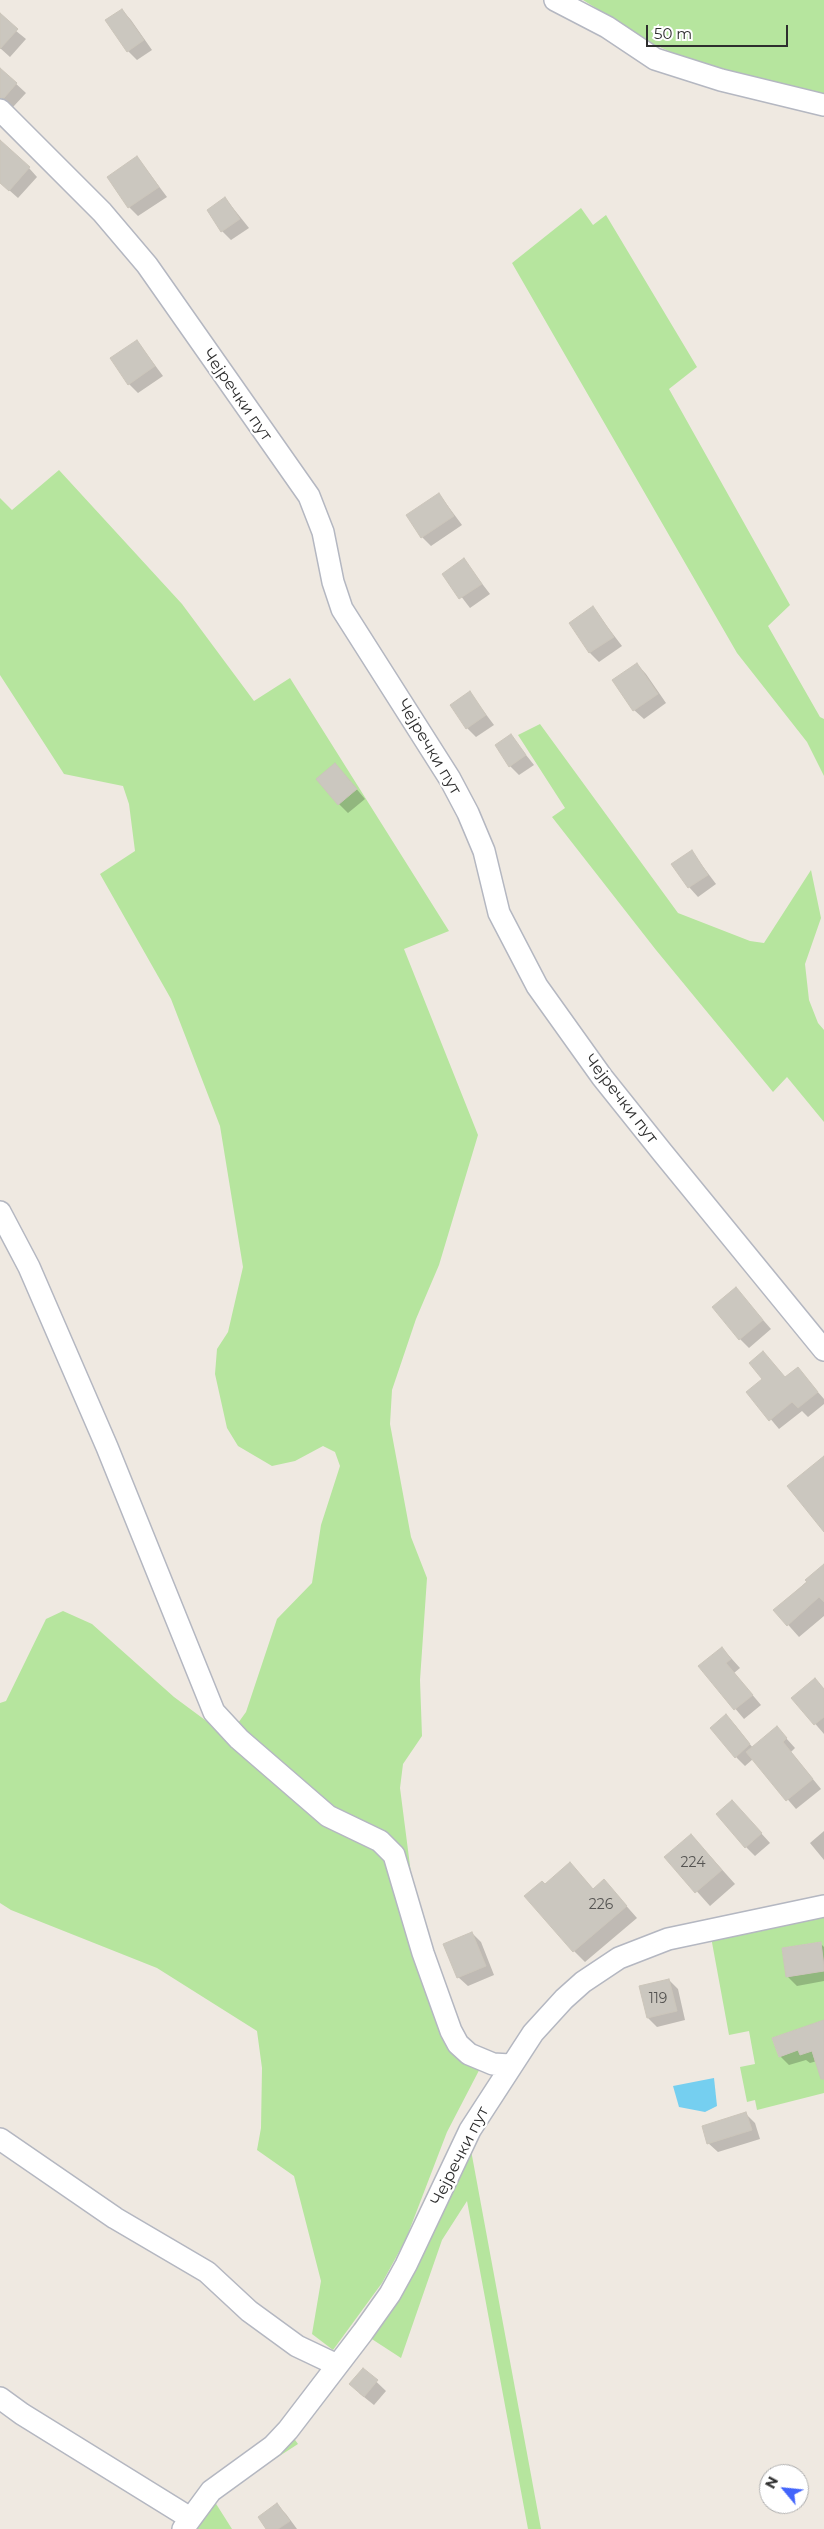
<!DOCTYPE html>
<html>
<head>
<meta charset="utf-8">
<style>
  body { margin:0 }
  #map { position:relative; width:824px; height:2529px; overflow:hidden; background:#efe9e1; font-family:Montserrat,sans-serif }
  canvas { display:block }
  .north { position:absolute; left:759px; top:2464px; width:50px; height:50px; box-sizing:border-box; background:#fff; border:1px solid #ababab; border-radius:50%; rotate:298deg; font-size:14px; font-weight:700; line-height:20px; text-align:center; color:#2e2e2e }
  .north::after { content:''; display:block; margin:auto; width:18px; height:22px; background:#4264fb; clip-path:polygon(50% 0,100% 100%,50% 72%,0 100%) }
  .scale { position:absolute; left:646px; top:25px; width:142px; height:22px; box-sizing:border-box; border:2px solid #2e2e2e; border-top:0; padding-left:6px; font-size:15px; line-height:18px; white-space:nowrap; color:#2e2e2e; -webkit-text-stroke:4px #fff; paint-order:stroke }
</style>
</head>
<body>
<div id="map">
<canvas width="824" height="2529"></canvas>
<div class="north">N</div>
<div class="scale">50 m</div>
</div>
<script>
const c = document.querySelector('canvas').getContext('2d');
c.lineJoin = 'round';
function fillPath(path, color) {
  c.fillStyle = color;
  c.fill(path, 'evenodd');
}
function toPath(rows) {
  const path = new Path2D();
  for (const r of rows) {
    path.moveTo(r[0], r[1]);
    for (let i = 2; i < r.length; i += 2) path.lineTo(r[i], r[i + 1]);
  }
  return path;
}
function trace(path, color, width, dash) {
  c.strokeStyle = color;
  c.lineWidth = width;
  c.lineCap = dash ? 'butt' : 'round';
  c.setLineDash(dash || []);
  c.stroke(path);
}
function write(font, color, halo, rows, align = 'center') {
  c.font = font + ' Montserrat,sans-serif';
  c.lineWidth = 4.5;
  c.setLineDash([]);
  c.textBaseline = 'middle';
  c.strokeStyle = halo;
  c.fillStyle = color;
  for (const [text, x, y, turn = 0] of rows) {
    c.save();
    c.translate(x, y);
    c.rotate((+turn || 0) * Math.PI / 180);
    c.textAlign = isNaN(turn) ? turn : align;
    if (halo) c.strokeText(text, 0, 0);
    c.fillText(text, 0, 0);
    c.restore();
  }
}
fillPath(toPath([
  [583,0,824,0,824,97,702,66,653,44],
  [581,208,593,225,606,215,697,367,669,389,790,605,768,626,820,717,824,719,824,776,807,742,737,653,512,263],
  [59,470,182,604,254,701,290,678,449,931,404,949,478,1135,439,1265,416,1319,392,1390,390,1424,411,1537,427,1578,420,1680,422,1736,403,1764,400,1788,413,1889,430,1954,462,2037,487,2055,447,2132,406,2239,382,2283,333,2350,312,2334,321,2281,294,2176,257,2150,261,2128,262,2068,257,2031,157,1968,11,1910,0,1903,0,1703,6,1701,46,1619,63,1611,92,1624,174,1697,228,1737,246,1712,277,1619,312,1583,321,1525,340,1466,335,1452,323,1446,295,1461,272,1466,238,1446,227,1428,215,1374,217,1349,228,1332,243,1267,220,1126,171,999,100,874,135,851,129,804,123,786,64,774,0,675,0,498,12,510],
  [540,724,678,913,750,941,764,943,811,870,821,918,805,964,809,1000,818,1023,824,1030,824,1122,787,1077,773,1092,656,950,552,817,565,808,518,735],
  [824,1915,824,1961,821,1942,782,1948,787,1977,824,1971,824,2027,822,2021,772,2038,779,2057,798,2050,812,2051,815,2062,824,2059,824,2093,757,2110,755,2100,747,2102,740,2067,755,2064,749,2031,729,2035,711,1937],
  [468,2134,541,2529,528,2529,467,2201,442,2240,401,2358,361,2332],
  [288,2430,298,2444,213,2499,232,2529,179,2529]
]), '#b6e59e');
fillPath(toPath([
  [714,2078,717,2106,705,2112,679,2107,673,2086]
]), '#75cff0');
fillPath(toPath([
  [122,10,131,20,152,50,137,60,128,51],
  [0,18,26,39,10,57,0,48],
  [0,69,26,93,13,107,0,97],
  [0,150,29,168,37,177,18,198,0,182],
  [137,157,167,197,138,216,129,207],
  [225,198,249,228,231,240,222,231],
  [137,341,163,376,138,393,129,384],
  [439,494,462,525,431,546,422,537],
  [464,560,490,594,470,608,444,574],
  [593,608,622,646,599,662,590,653,570,623],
  [637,664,646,674,666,703,644,719,634,710],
  [470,693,494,725,476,737,467,728],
  [511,736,534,765,519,775,510,766],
  [344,774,365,799,348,813,339,804],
  [692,852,716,884,698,897,689,887],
  [736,1289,771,1329,749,1348,740,1339],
  [797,1368,824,1399,824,1404,808,1417,802,1411,779,1429,748,1392,785,1378],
  [824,1566,824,1616,799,1637,775,1610],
  [722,1648,740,1668,734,1673,761,1705,744,1719,700,1667],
  [815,1680,824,1689,824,1734,793,1698],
  [735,1725,753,1748,777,1728,795,1748,791,1752,821,1789,796,1809,753,1759,745,1766,736,1757],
  [732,1801,770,1843,755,1856,746,1847],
  [824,1831,824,1860,810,1843],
  [691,1835,735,1884,710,1906,666,1857],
  [570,1864,594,1890,615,1893,637,1918,585,1962,574,1951,545,1886],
  [472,1933,481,1942,494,1975,468,1986,458,1977],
  [820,1943,824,1947,824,1981,797,1986,788,1977],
  [669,1980,678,1989,685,2020,657,2027,648,2018],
  [824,2025,824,2069,817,2061,810,2063,806,2060,789,2065,780,2056],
  [746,2114,755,2123,760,2139,718,2152,708,2143],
  [363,2369,386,2391,374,2405,359,2393],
  [277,2505,286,2514,297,2529,268,2529]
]), '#0003');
const building = toPath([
  [122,9,144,40,127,52,105,20,122,9],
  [0,13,18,29,0,49,0,13],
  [0,68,17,83,4,98,0,98,0,68],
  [0,140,30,167,9,191,0,183,0,140],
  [137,156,159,187,128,208,107,177,137,156],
  [225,197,240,219,221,232,207,210,225,197],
  [137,340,155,366,128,385,110,358,137,340],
  [439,493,454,516,421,538,406,515,439,493],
  [464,558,482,584,459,599,442,574,464,558],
  [593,606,614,637,589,653,569,623,593,606],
  [637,663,658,694,633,711,612,680,637,663],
  [470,691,486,715,466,729,450,705,470,691],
  [511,734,526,755,509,767,495,745,511,734],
  [335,763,357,789,338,805,316,779,335,763],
  [692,850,708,875,688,888,671,864,692,850],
  [736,1287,763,1320,739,1340,712,1307,736,1287],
  [763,1351,785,1377,798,1367,818,1392,798,1408,792,1402,769,1421,746,1392,762,1379,749,1363,763,1351],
  [824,1456,824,1532,787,1486,824,1456],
  [824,1564,824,1602,819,1597,787,1626,773,1610,807,1582,805,1580,824,1564],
  [722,1647,731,1659,726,1663,753,1695,734,1710,698,1666,722,1647],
  [815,1678,824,1689,824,1717,814,1725,791,1698,815,1678],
  [726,1714,750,1744,735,1758,710,1728,726,1714],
  [777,1726,787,1738,783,1742,813,1779,786,1801,746,1752,777,1726],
  [732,1800,762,1833,745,1848,716,1814,732,1800],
  [691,1834,722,1870,695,1893,664,1857,691,1834],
  [570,1862,593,1889,604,1879,627,1906,573,1952,524,1896,542,1881,545,1884,570,1862],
  [472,1932,486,1966,457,1978,443,1944,472,1932],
  [821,1942,824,1971,786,1977,782,1948,821,1942],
  [669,1979,677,2011,647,2018,639,1986,669,1979],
  [824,2020,824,2079,821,2079,812,2051,800,2055,798,2050,779,2057,772,2038,824,2020],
  [746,2112,752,2130,707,2144,702,2126,746,2112],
  [363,2368,378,2380,364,2397,349,2384,363,2368],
  [277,2503,290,2521,278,2529,266,2529,258,2517,277,2503]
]);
fillPath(building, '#cbc7bf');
trace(building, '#cbc5ba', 1);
const street = toPath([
  [555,0,607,27,655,59,721,80,824,105],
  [0,110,102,212,147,265,309,496,323,532,333,582,342,609,450,779,468,813,484,851,499,913,537,986,602,1077,662,1152,824,1350],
  [0,1212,29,1267,107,1447,214,1712,239,1739,328,1816,380,1841,394,1855,423,1953,451,2031,458,2044,469,2054,493,2064,510,2065],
  [0,2139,115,2218,207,2272,249,2311,297,2346,337,2365],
  [0,2398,22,2414,190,2518],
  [183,2529,211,2491,273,2446,288,2430,363,2332,390,2294,406,2265,470,2130,533,2033,564,1999,583,1982,619,1958,668,1939,824,1906]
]);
trace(street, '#b4b7c1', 24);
trace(street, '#fff', 21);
write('14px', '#555452', null, [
  ["224",693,1863],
  ["226",601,1905],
  ["119",658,1999]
]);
write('16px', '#2e2e2e', '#fff', [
  ["Чејречки пут",237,395,55],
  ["Чејречки пут",429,747,59],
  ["Чејречки пут",621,1099,52],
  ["Чејречки пут",460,2156,-63]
]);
</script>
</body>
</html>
